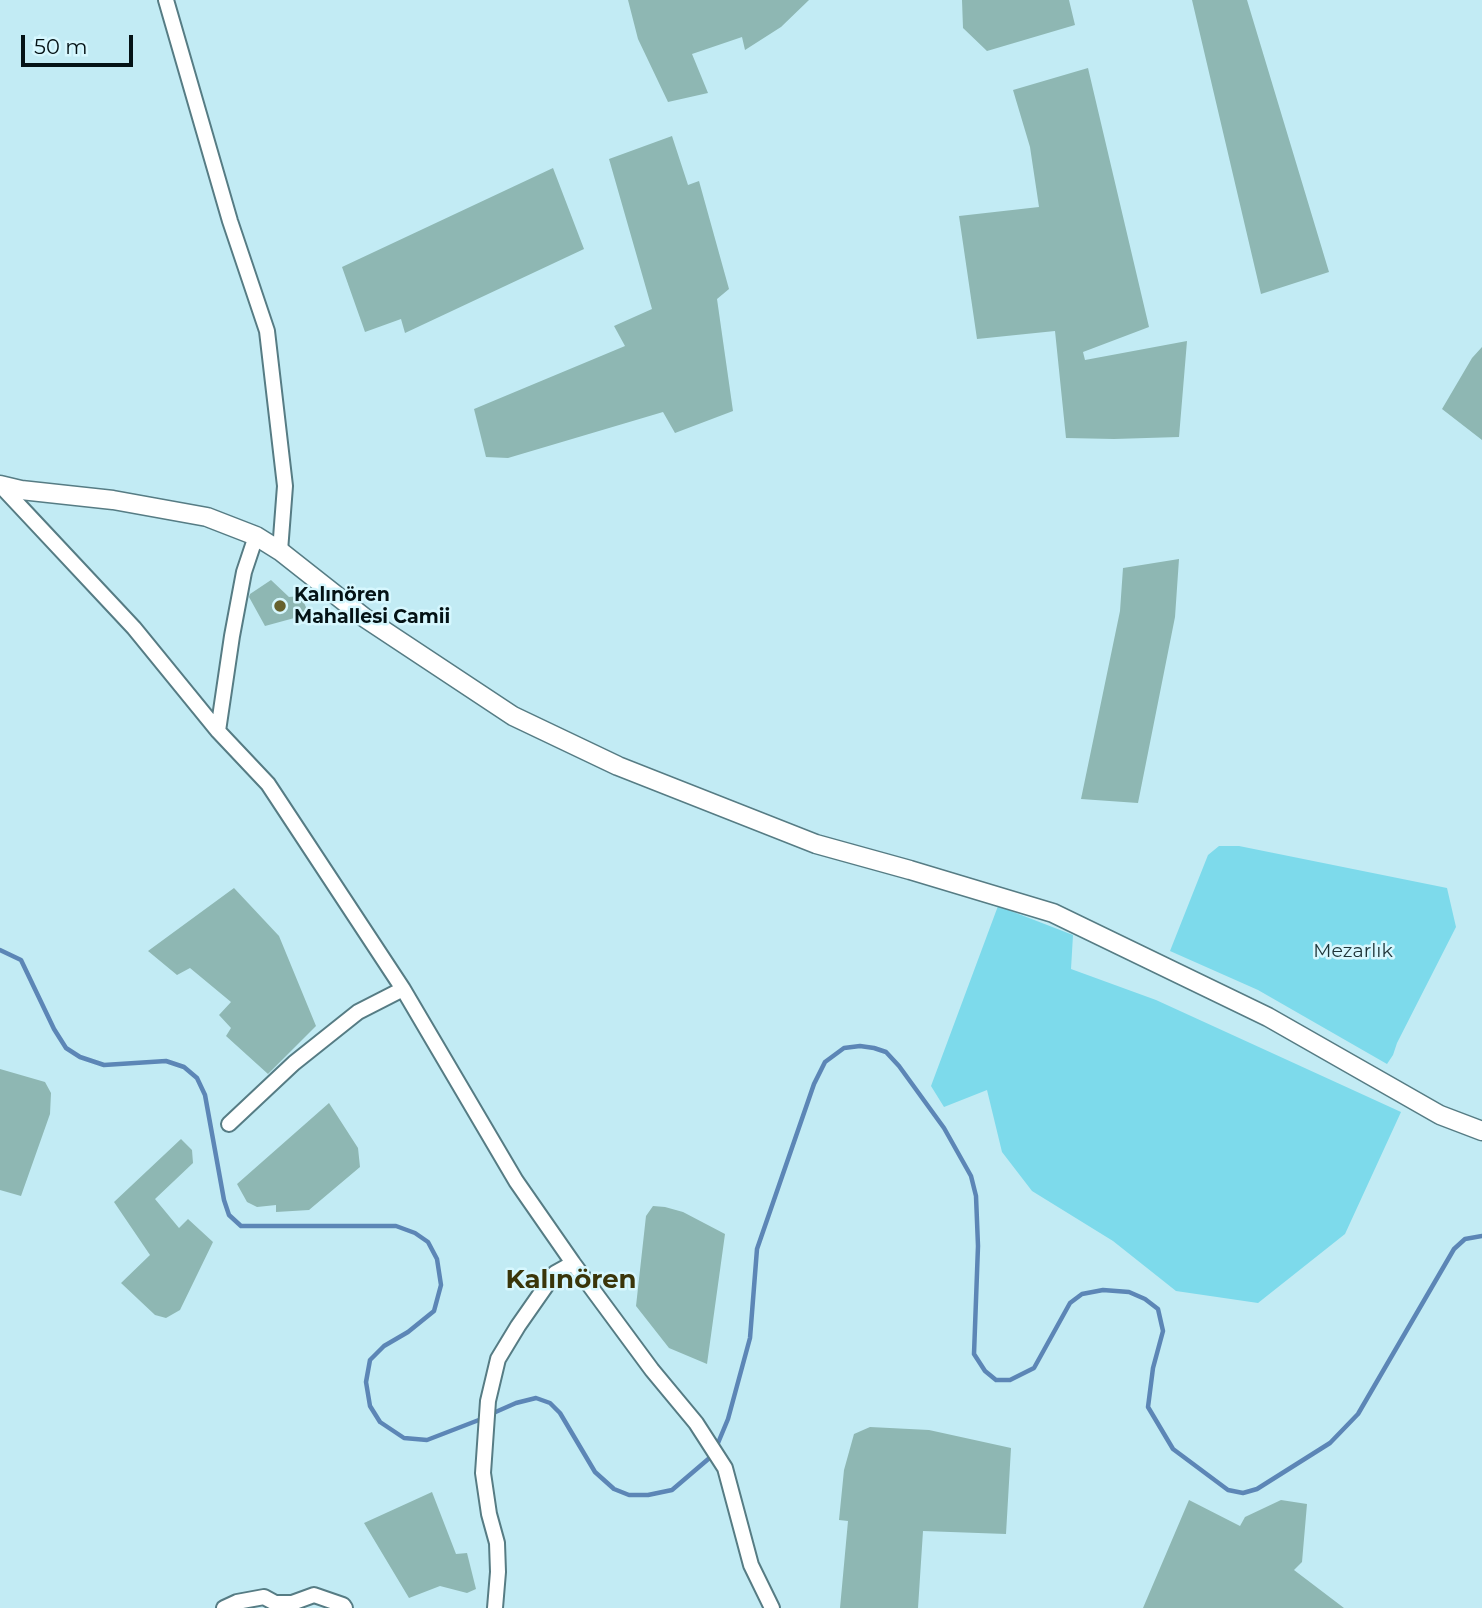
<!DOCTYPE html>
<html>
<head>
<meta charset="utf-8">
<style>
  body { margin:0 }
  #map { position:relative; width:1482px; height:1608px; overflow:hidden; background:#c2ebf4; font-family:Montserrat,sans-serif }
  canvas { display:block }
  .scale { position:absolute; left:21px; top:35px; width:112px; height:32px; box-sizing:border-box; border:4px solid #041215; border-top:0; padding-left:9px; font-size:21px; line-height:24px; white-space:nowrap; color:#041215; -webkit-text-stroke:5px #d6f7fe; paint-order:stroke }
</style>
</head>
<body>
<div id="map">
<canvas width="1482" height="1608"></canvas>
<div class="scale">50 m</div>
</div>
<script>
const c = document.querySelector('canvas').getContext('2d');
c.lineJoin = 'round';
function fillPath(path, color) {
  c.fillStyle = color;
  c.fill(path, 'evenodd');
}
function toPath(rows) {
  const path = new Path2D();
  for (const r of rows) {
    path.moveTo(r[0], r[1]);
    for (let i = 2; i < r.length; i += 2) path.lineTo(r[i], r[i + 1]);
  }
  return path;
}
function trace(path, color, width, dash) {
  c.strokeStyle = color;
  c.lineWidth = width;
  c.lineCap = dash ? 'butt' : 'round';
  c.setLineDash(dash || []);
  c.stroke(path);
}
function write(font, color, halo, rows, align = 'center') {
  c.font = font + ' Montserrat,sans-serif';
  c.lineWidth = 5;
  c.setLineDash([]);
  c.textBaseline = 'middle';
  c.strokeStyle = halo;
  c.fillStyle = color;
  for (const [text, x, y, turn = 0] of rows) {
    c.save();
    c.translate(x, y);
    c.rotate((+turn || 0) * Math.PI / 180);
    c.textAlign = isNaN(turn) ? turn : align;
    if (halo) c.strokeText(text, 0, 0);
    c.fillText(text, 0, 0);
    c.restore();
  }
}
fillPath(toPath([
  [1219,846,1239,846,1447,888,1456,927,1397,1043,1393,1055,1387,1064,1258,990,1170,951,1208,855],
  [998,906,1073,935,1071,969,1156,1000,1401,1112,1345,1234,1258,1303,1176,1291,1113,1241,1032,1191,1002,1152,987,1090,944,1107,931,1086]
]), '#7ddaeb');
trace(toPath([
  [0,950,21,960,54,1029,66,1048,80,1057,104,1065,166,1061,184,1067,197,1078,205,1095,224,1200,229,1215,241,1226,396,1226,415,1233,428,1242,437,1259,441,1285,434,1311,408,1332,384,1346,370,1360,366,1382,370,1406,380,1422,404,1438,427,1440,484,1418],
  [491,1414,516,1403,536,1398,550,1403,560,1413,595,1472,614,1489,629,1495,648,1495,672,1490,713,1455,728,1419,750,1338,757,1249,814,1084,825,1062,844,1048,860,1046,874,1048,886,1052,899,1066,944,1128,971,1176,976,1196,978,1246,974,1354,985,1371,996,1380,1010,1380,1034,1368,1070,1303,1082,1294,1103,1290,1129,1292,1145,1299,1158,1309,1163,1331,1153,1368,1148,1407,1173,1449,1228,1490,1243,1493,1257,1489,1330,1443,1358,1414,1454,1249,1465,1239,1482,1236]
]), '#5c86b6', 4.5);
fillPath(toPath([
  [628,0,809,0,781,27,745,50,742,37,692,54,708,93,668,102,638,39],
  [962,0,1069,0,1075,25,987,51,963,28],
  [1192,0,1247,0,1329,272,1261,294],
  [1088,68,1149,327,1083,352,1085,360,1187,341,1179,437,1114,439,1066,438,1055,331,977,339,959,216,1039,207,1030,147,1013,90],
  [672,136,688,185,699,181,729,289,717,299,733,411,675,433,663,412,508,458,486,457,474,409,625,346,614,326,652,309,609,159],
  [553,168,584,249,405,333,401,319,365,332,342,267],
  [1482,347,1482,440,1442,409,1472,358],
  [1179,559,1175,617,1138,803,1081,799,1120,611,1123,568],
  [271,580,289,597,301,596,309,614,265,626,249,597,250,594],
  [234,888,279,936,316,1026,268,1074,226,1036,231,1028,219,1015,231,1002,190,968,177,975,148,951],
  [0,1069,45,1082,51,1093,50,1114,21,1196,0,1190],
  [329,1103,358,1148,360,1167,309,1210,276,1212,276,1205,257,1207,247,1202,237,1184],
  [181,1139,192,1150,193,1163,155,1199,179,1228,188,1219,213,1242,180,1310,166,1318,155,1315,121,1283,150,1255,114,1202],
  [653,1206,665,1207,683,1212,725,1234,707,1364,669,1348,636,1306,646,1216],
  [870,1427,929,1430,1011,1448,1006,1534,923,1531,918,1608,840,1608,848,1521,839,1520,844,1470,854,1434],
  [432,1492,456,1554,467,1553,476,1589,467,1593,440,1586,409,1598,364,1523],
  [1189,1500,1240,1526,1245,1517,1281,1500,1307,1504,1302,1562,1294,1570,1344,1608,1143,1608]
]), '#8eb7b3');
const minor = toPath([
  [166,0,230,221,267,331,285,486,280,551],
  [1,486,134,628,218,731,268,784,403,989,516,1181,573,1263,652,1370,696,1423,725,1468,751,1565,772,1608],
  [218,731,232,636,244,572,256,536],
  [229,1124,294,1063,358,1012,403,989],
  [224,1608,237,1602,264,1597,275,1603,292,1603,314,1595,343,1605,345,1608],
  [495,1608,498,1572,497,1543,489,1514,483,1473,488,1401,498,1359,518,1326,555,1273,573,1263]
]);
const tertiary = toPath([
  [0,485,21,490,113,500,207,517,256,536,280,551,365,618,513,716,618,766,816,844,910,870,1053,913,1268,1017,1440,1115,1482,1131]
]);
trace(minor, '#567c84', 18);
trace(tertiary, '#567c84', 21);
trace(minor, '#fff', 14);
trace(tertiary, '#fff', 18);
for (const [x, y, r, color] of [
  [280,606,7,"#67612d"]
]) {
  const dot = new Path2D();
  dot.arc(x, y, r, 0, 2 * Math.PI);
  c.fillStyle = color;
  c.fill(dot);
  trace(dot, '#d6f7fe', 2.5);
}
write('bold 19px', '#041215', '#d6f7fe', [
  ["Kalınören",294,595],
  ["Mahallesi Camii",294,617]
], 'left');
write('19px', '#1d3337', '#d6f7fe', [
  ["Mezarlık",1353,951]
]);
write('bold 26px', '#3a350a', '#d6f7fe', [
  ["Kalınören",571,1280]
]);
</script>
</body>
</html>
